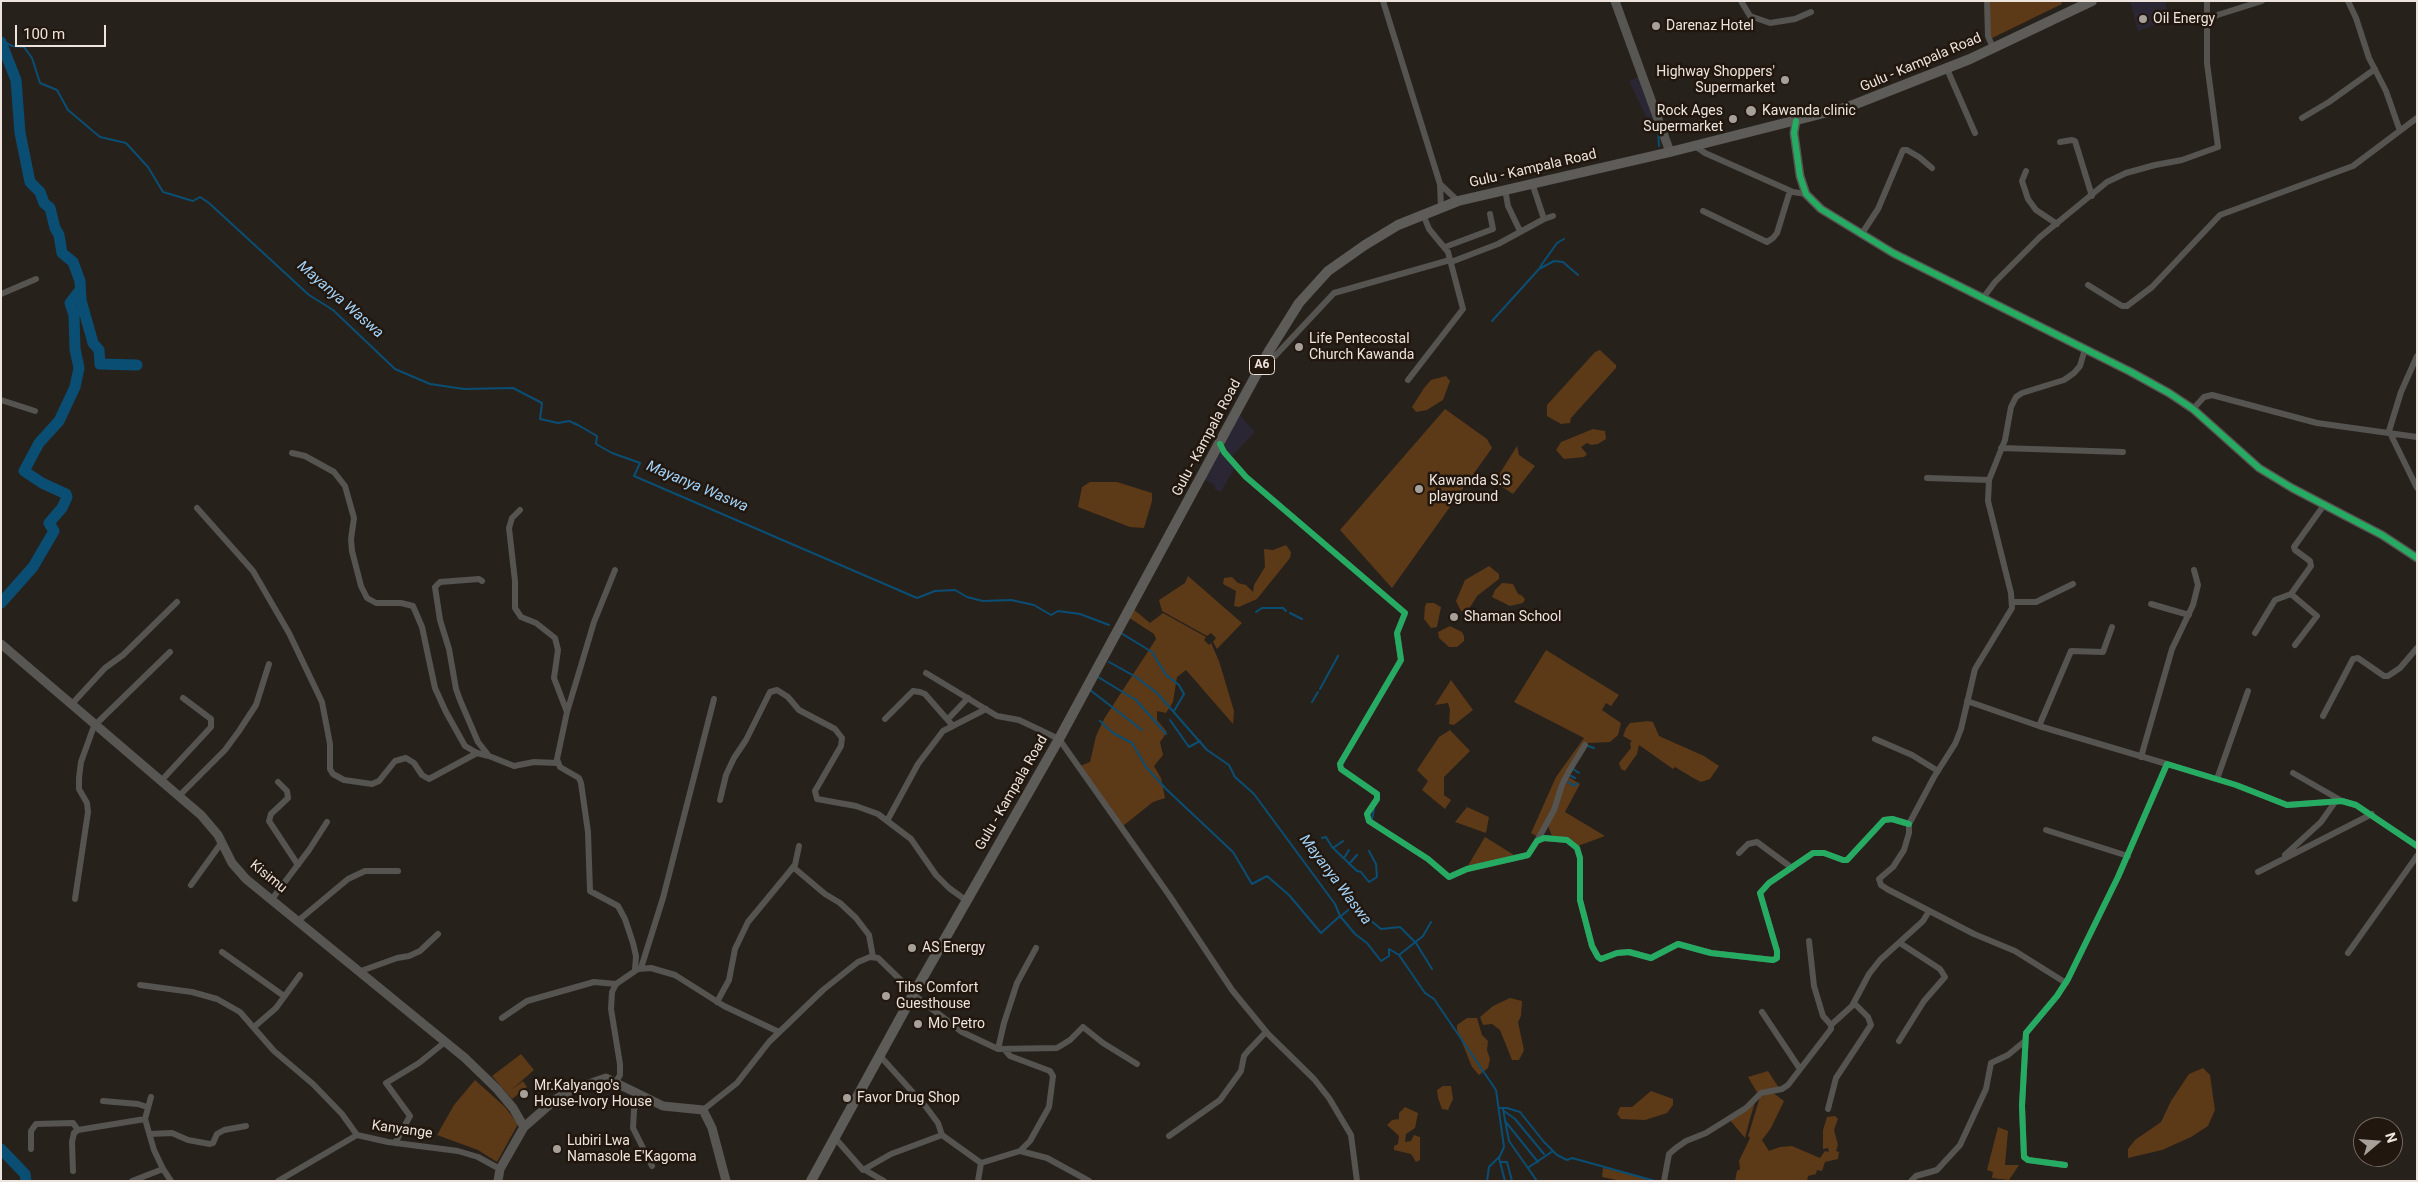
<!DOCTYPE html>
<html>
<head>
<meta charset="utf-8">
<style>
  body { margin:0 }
  #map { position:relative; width:2418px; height:1182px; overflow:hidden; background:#27211c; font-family:Roboto,sans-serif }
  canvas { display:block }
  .frame { position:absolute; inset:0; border:2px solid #ece4dd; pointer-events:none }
  .north { position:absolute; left:2353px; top:1117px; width:50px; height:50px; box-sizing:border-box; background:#22170e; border:1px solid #736961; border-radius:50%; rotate:72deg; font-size:14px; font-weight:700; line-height:20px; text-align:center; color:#ece4dd }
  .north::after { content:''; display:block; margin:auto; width:18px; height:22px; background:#a7a099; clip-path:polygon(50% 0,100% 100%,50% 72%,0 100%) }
  .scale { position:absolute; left:15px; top:25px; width:91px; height:22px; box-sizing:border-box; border:2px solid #ece4dd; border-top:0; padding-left:6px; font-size:15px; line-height:18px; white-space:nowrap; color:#ece4dd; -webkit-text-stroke:4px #22170e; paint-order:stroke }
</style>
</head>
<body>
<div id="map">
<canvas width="2418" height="1182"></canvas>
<div class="frame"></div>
<div class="north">N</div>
<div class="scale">100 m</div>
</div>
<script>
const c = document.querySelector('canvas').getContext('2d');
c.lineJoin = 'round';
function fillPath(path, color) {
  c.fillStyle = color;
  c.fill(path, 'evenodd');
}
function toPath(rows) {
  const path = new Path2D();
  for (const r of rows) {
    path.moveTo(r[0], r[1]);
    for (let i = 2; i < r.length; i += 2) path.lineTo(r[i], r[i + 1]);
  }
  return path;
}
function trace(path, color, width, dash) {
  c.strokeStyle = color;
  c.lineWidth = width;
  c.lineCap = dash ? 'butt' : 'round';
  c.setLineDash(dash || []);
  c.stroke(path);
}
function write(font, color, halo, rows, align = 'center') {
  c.font = font + ' Roboto,sans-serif';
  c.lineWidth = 5;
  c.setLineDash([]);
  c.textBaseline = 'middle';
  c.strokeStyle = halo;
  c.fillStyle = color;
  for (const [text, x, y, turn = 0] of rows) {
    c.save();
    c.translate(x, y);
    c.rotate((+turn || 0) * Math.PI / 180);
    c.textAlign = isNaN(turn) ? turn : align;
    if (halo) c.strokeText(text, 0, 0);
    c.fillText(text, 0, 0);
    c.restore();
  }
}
fillPath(toPath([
  [2130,1,2165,1,2170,20,2138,31],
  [1639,77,1658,127,1652,129,1629,81],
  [1238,413,1255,432,1231,457,1222,445],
  [1219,452,1221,452,1235,467,1221,492,1214,489,1215,486,1202,477]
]), '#2b2634');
fillPath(toPath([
  [1989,1,2061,1,2062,4,1990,39],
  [1600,350,1616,365,1616,368,1571,418,1570,423,1561,424,1547,416,1547,405,1595,352],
  [1446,376,1450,381,1443,400,1427,410,1416,412,1412,407,1424,388,1431,380],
  [1445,409,1487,439,1492,448,1392,588,1340,530],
  [1593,429,1605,431,1606,439,1598,444,1591,445,1587,443,1581,447,1587,454,1584,457,1564,459,1556,450,1561,442],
  [1517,446,1519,455,1535,466,1513,494,1501,486,1497,478],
  [1090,482,1117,482,1152,493,1152,501,1144,528,1130,527,1078,507,1082,487],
  [1286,545,1291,552,1290,558,1257,599,1239,607,1234,606,1236,591,1223,584,1224,578,1232,577,1238,583,1246,585,1253,592,1254,585,1265,567,1264,549,1273,550],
  [1489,566,1499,574,1499,579,1477,596,1467,612,1461,611,1456,601,1465,580],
  [1188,576,1242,623,1217,649,1213,642,1216,638,1211,633,1207,636,1162,611,1159,600,1185,583],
  [1502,583,1513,584,1518,594,1521,595,1525,599,1523,603,1510,606,1492,597,1495,590],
  [1427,603,1434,603,1441,607,1437,627,1431,628,1424,619,1425,606],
  [1132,608,1150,623,1163,613,1206,637,1204,640,1209,645,1211,643,1219,661,1234,711,1233,724,1186,670,1177,677,1173,702,1166,713,1157,711,1157,720,1167,732,1160,742,1163,755,1154,766,1161,778,1165,798,1153,802,1123,826,1080,766,1090,762,1096,736,1104,719,1156,639,1154,634,1128,617],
  [1450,626,1462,632,1464,636,1464,641,1457,647,1449,647,1439,638,1438,632],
  [1546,650,1619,695,1611,706,1606,703,1602,710,1621,723,1618,735,1610,742,1587,743,1538,837,1531,833,1556,777,1584,738,1514,702],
  [1451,680,1473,710,1454,725,1449,724,1450,710,1448,703,1435,705],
  [1648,721,1653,722,1659,736,1704,756,1719,766,1710,779,1701,782,1695,779,1675,767,1673,769,1639,745,1637,754,1625,771,1621,769,1619,763,1631,748,1630,743,1632,741,1623,736,1626,728,1630,723],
  [1450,730,1470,751,1444,777,1444,795,1451,800,1445,809,1422,790,1428,781,1417,770,1439,737],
  [1567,776,1580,784,1565,812,1605,836,1578,846,1552,836,1548,826],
  [1467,807,1489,817,1486,833,1455,822],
  [1485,837,1514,855,1466,869],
  [1510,998,1522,1001,1521,1016,1518,1022,1524,1050,1519,1060,1512,1060,1500,1030,1492,1024,1483,1025,1480,1017,1493,1006],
  [1467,1018,1477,1018,1482,1035,1488,1041,1487,1050,1490,1059,1488,1068,1479,1075,1472,1067,1457,1030,1457,1025],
  [521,1054,534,1070,511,1090,523,1081,527,1087,512,1099,492,1076],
  [2203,1068,2210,1075,2215,1110,2208,1126,2191,1137,2162,1150,2128,1158,2128,1149,2135,1140,2161,1122,2171,1101,2189,1074],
  [1768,1071,1779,1088,1758,1094,1748,1077],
  [475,1080,505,1107,518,1124,497,1162,478,1150,437,1135,454,1105],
  [1443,1086,1451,1086,1453,1099,1448,1110,1442,1109,1438,1098,1437,1090],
  [1651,1091,1673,1099,1673,1105,1667,1113,1645,1120,1621,1119,1617,1114,1620,1107,1632,1107],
  [1772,1092,1784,1101,1771,1128,1762,1140,1769,1151,1780,1147,1792,1146,1820,1158,1825,1151,1829,1152,1828,1148,1823,1149,1823,1130,1827,1117,1835,1116,1838,1119,1834,1130,1838,1145,1836,1151,1839,1152,1838,1159,1825,1162,1822,1171,1817,1170,1816,1174,1808,1176,1807,1181,1735,1181,1737,1171,1740,1169,1739,1161,1750,1138,1748,1136,1760,1097],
  [1756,1099,1750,1119,1745,1138,1729,1119],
  [1405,1107,1418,1113,1415,1128,1406,1134,1405,1142,1411,1141,1414,1135,1420,1137,1420,1160,1416,1162,1411,1154,1394,1150,1394,1146,1398,1144,1399,1136,1387,1125,1392,1120,1399,1119,1399,1113],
  [1998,1127,2008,1131,2005,1165,2019,1165,2009,1180,1992,1178,1993,1172,1987,1170],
  [1603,1168,1621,1171,1651,1181,1622,1181,1602,1177]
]), '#5c3917');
trace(toPath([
  [1,40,12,46,24,47,32,58,40,83,57,90,68,110,100,137,126,143,148,167,163,192,193,201,200,197,209,203,309,295,333,310,395,369,430,384,464,389,513,388,542,403,540,419,558,423,569,421,578,425,597,436,596,444,612,453,640,463,634,476,917,598,935,591,955,590,967,597,983,601,1011,600,1034,605,1051,615,1058,611,1080,614,1109,625],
  [1658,131,1659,146],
  [1540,267,1557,243,1564,239],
  [1492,321,1539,269,1554,261,1563,262,1578,275],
  [1256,612,1262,608,1283,608,1286,611],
  [1290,613,1302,619],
  [1121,633,1152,652,1166,675,1179,685,1184,694,1174,711],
  [1109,662,1136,677,1157,693,1207,750,1229,765,1235,777,1254,794,1335,904,1340,916,1355,934,1367,943,1381,961,1389,956,1389,949,1399,955,1425,993,1434,999,1496,1090,1504,1147,1500,1156,1489,1167,1487,1181],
  [1098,677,1136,700,1166,734],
  [1320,689,1338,656],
  [1090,690,1142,730],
  [1312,702,1318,692],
  [1170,720,1189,747,1200,741],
  [1100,721,1113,733,1132,743,1146,767,1166,789,1233,852,1252,884,1267,876,1289,895,1321,933,1340,916],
  [1588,746,1594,748],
  [1573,769,1579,773],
  [1569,775,1575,778],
  [1567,781,1574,786,1577,783],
  [1372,819,1374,809],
  [1322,838,1326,837,1332,847,1357,871,1361,872,1369,882,1377,877,1376,864,1369,851],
  [1333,848,1343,841],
  [1344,858,1349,850],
  [1349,864,1357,855],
  [1341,916,1353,906,1381,929,1400,927,1416,943,1432,969],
  [1399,955,1423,936,1431,922],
  [1500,1108,1507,1108,1520,1112,1544,1142,1557,1155,1567,1160,1572,1158,1655,1181],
  [1503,1109,1509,1141,1537,1181],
  [1504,1111,1515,1119,1544,1154],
  [1505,1121,1538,1162],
  [1499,1158,1505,1181],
  [1500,1162,1507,1162,1512,1181],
  [1529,1167,1553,1151]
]), '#0a4e74', 2);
trace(toPath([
  [1,42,16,80,20,133,30,182,40,192,44,203,50,208,55,228,59,235,62,253,73,262,80,281,81,300,93,343,99,350,100,364,137,365],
  [1,603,33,567,54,531,49,523,62,508,67,497,66,494,42,483,24,471,39,443,59,421,75,387,79,368,75,349,74,315,70,303,80,290],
  [1,1149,25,1174,26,1181]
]), '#0a4e74', 11);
trace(toPath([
  [1383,1,1440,184,1441,207],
  [1741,1,1750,16,1770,23,1795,19,1811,12],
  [1987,1,1988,36,1993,48],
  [2348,1,2356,18,2369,58,2386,91,2400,131],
  [2208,18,2262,1],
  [1947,69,1975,133],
  [2302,118,2329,102,2375,69],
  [2060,142,2072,140,2075,141,2092,196],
  [1695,146,1705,153,1793,192,1806,194],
  [2026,171,2022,181,2028,199,2036,210,2057,224],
  [1532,183,1544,219],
  [1440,184,1458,201],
  [1505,189,1508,206,1520,231],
  [1703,211,1767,242,1773,238,1777,233,1790,191],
  [1861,235,1878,209,1903,150,1907,150,1919,157,1932,168],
  [1445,247,1493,229,1490,214],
  [1451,262,1498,244,1544,219,1553,216],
  [2088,285,2122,306,2127,306,2152,287,2220,215,2353,166,2417,118],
  [1,294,36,279],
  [1983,298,1995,282,2040,237,2107,182,2126,173,2155,165,2182,160,2218,147,2207,63,2207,1],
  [1267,356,1275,356,1334,293,1450,260],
  [2417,356,2401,392,2389,431,2417,488],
  [1408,380,1463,309,1448,252,1429,229,1423,214],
  [1,400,35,411],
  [2193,409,2204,397,2212,395,2317,423,2417,437],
  [1220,444,1224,452,1246,477,1405,613,1397,633,1401,660,1340,764,1341,769,1377,794,1377,799,1367,814,1369,821,1428,859,1449,877,1467,869,1528,855,1537,841,1544,838,1567,840,1577,848,1580,858,1580,900,1592,946,1598,957,1601,959,1617,953,1629,952,1651,958,1678,944,1711,953,1773,960,1777,958,1777,951,1760,893,1769,883,1813,853,1824,853,1843,860,1847,860,1884,820,1892,819,1909,824],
  [2001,448,2123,452],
  [292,453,305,456,334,472,345,486,354,518,351,539,352,551,361,586,367,598,376,603,401,603,413,606,422,627,435,688,446,712,465,746,477,753,489,756],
  [1927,478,1989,480],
  [197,508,253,571,289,633,322,702,330,744,330,769,333,774,344,780,372,784,379,781,395,761,406,758,414,763,422,775,429,779,477,753],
  [520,510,512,518,509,528,515,581,515,608,521,617,536,623,555,638,558,650,554,678,567,712],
  [615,570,594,622,580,669,567,712,557,759,560,767,579,778,581,783,588,832,590,891,618,906,625,919,633,943,636,956,635,970],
  [482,581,479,579,440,582,435,587,440,620,449,649,456,689,460,700,478,742,489,756,514,766,534,762,557,763],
  [2291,594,2317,616,2295,645],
  [2013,602,2036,602,2073,584],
  [2151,604,2189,615],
  [2255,633,2275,600,2291,594,2311,566,2310,561,2295,550,2294,547,2324,505],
  [926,673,997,716,1019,720,1059,739,1169,895,1232,990,1268,1034,1314,1079,1329,1098,1351,1135,1357,1181],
  [1967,701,2039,726,2167,764],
  [71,705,105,668,123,655,177,602],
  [2323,716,2353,659,2358,658,2384,676,2388,676,2400,668,2417,648],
  [885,719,913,691,920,692,925,694,953,726],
  [948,719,968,698],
  [2039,726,2071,651,2103,652,2112,627],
  [1875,739,1912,755,1938,771],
  [2141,757,2172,649,2193,605,2198,585,2194,570],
  [2293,773,2342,801],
  [2217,779,2248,691],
  [161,781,211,727,211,719,183,698],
  [278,782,287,791,288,798,271,814,269,821,298,865],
  [180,795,225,750,239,731,256,705,269,664],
  [720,800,726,775,734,758,746,740,770,692,777,690,788,697,799,710,835,729,842,738,841,746,815,791,817,799,856,806,878,814,911,839,936,875,949,888,967,901],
  [887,821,918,764,943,731,986,709],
  [2046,830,2128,856],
  [1537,841,1554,810,1562,785,1569,771,1585,745],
  [1739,853,1748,844,1757,842,1792,868],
  [2285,855,2321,822,2335,802],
  [793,867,825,894,840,903,856,918,869,935,873,957],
  [2258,872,2372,814],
  [191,885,222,842],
  [75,899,88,812,87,803,79,789,79,778,81,762,94,726,170,652],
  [272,899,309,850,327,822],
  [299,920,348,879,365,871,398,871],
  [1809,941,1814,986,1823,1016,1831,1025],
  [222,952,284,996],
  [2348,953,2417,856],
  [641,968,663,898,714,699],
  [361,971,397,958,409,956,420,951,438,934],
  [2066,983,2015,951,1974,934,1887,889,1881,885,1879,879,1893,867,1904,850,1909,833,1909,824,1934,777,1955,744,1961,729,1975,669,2012,608,2011,593,1988,501,1989,480,2005,440,2011,407,2016,397,2022,393,2064,380,2074,373,2080,366,2085,349],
  [140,985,192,992,217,999,240,1012,274,1051,313,1084,342,1114,357,1135],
  [914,995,962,1032,998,1049,1057,1048,1070,1040,1083,1027,1103,1043,1137,1064],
  [717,1002,729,980,735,949,748,922,795,865,799,846],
  [1762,1012,1800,1069],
  [502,1018,527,1001,594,982,616,984],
  [254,1027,276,1008,300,975],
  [1899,1041,1924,1001,1945,977,1940,969,1900,943],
  [998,1049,1004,1023,1017,983,1036,948],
  [1005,1050,1010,1056,1050,1071,1053,1076,1049,1107,1030,1141,1020,1151],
  [881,1057,926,1107,938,1123,942,1135],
  [616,1082,620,1075,620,1064,611,1009,612,992,616,984,638,969,651,968,675,975,724,1006,779,1032],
  [639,1093,634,1110,633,1128,652,1166],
  [151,1097,145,1119,154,1150,163,1169,171,1181],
  [103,1101,138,1104,147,1107],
  [1828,1109,1836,1078,1871,1025,1868,1017,1854,1003],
  [703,1110,737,1083,769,1042,823,990,858,962,870,957,878,958,914,993],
  [150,1134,172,1133,188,1140,210,1144,213,1143,217,1134,224,1130,246,1126],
  [1169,1136,1220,1100,1241,1071,1244,1056,1248,1051,1266,1032],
  [835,1138,863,1170,891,1154,942,1135,981,1163],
  [395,1143,410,1116,386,1083,419,1063,445,1042],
  [31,1149,31,1131,36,1124,73,1123,78,1130],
  [981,1163,1020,1151,1047,1158,1089,1181],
  [2065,1165,2028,1160,2024,1157,2022,1106,2026,1033,2057,996,2068,979,2118,877,2167,764,2236,785,2287,805,2342,801,2356,805,2417,846],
  [865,1170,884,1181],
  [73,1171,72,1142,74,1133,78,1130,145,1119],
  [132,1181,163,1169],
  [278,1181,357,1135,388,1142,458,1151,478,1157,500,1169],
  [978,1181,981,1163],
  [1664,1181,1669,1154,1676,1148,1686,1141,1706,1133,1746,1108,1761,1093,1782,1089,1788,1085,1831,1029,1831,1025,1852,1006,1869,974,1880,960,1923,921,1929,911],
  [1911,1181,1916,1176,1937,1170,1960,1145,1986,1089,1991,1063,2008,1055,2025,1041]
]), '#555450', 6);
trace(toPath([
  [1615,1,1670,152],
  [1796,121,1794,133,1800,176,1806,194,1821,209,1893,253,2131,372,2169,393,2193,409,2259,468,2292,488,2382,535,2417,558],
  [1,644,201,815,218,835,232,863,246,879,465,1058,497,1089,513,1108,524,1127],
  [498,1181,500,1169,524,1127,556,1099,574,1089,606,1078,663,1106,703,1110,712,1128,726,1181]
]), '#575652', 9);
trace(toPath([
  [811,1181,914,993,1059,739,1269,351,1299,303,1328,271,1365,245,1398,225,1458,201,1670,152,1848,107,1970,59,2092,1]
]), '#5d5c58', 10);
trace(toPath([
  [1796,121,1794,133,1800,176,1806,194,1821,209,1893,253,2131,372,2169,393,2193,409,2259,468,2292,488,2382,535,2417,558],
  [1220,444,1224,452,1246,477,1405,613,1397,633,1401,660,1340,764,1341,769,1377,794,1377,799,1367,814,1369,821,1428,859,1449,877,1467,869,1528,855,1537,841,1544,838,1567,840,1577,848,1580,858,1580,900,1592,946,1598,957,1601,959,1617,953,1629,952,1651,958,1678,944,1711,953,1773,960,1777,958,1777,951,1760,893,1769,883,1813,853,1824,853,1843,860,1847,860,1884,820,1892,819,1909,824],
  [2065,1165,2028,1160,2024,1157,2022,1106,2026,1033,2057,996,2068,979,2118,877,2167,764,2236,785,2287,805,2342,801,2356,805,2417,846]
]), '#26ab63', 6);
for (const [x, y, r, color] of [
  [2143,19,5,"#a7a099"],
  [1656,26,5,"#a7a099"],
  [1785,80,5,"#a7a099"],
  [1751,111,6,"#a7a099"],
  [1733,119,5,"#a7a099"],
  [1299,347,5,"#a7a099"],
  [1419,489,5,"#a7a099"],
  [1454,617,5,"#a7a099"],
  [912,948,5,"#a7a099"],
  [886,996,5,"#a7a099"],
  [918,1024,5,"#a7a099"],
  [524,1094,5,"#a7a099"],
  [847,1098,5,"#a7a099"],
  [557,1149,5,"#a7a099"]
]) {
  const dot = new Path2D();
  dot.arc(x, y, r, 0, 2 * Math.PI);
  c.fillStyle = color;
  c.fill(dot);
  trace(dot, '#22170e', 2);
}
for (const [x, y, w] of [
  [1262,365,25]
]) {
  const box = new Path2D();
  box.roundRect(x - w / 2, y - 9.5, w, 19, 4);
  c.fillStyle = '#22170e';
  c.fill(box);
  trace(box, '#ece4dd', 1);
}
write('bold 12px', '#ece4dd', null, [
  ["A6",1262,365]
]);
write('14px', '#ece4dd', '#22170e', [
  ["Oil Energy",2153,19],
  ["Darenaz Hotel",1666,26],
  ["Highway Shoppers'",1775,72,"right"],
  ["Supermarket",1775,88,"right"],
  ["Rock Ages",1723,111,"right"],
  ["Supermarket",1723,127,"right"],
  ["Kawanda clinic",1762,111],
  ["Life Pentecostal",1309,339],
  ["Church Kawanda",1309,355],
  ["Kawanda S.S",1429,481],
  ["playground",1429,497],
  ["Shaman School",1464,617],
  ["AS Energy",922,948],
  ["Tibs Comfort",896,988],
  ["Guesthouse",896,1004],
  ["Mo Petro",928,1024],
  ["Mr.Kalyango's",534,1086],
  ["House-Ivory House",534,1102],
  ["Favor Drug Shop",857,1098],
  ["Lubiri Lwa",567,1141],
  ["Namasole E'Kagoma",567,1157]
], 'left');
write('14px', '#ece4dd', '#22170e', [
  ["Gulu - Kampala Road",1921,63,-23],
  ["Gulu - Kampala Road",1533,169,-13],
  ["Gulu - Kampala Road",1207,438,-62],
  ["Gulu - Kampala Road",1012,793,-60],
  ["Kisimu",268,877,39],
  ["Kanyange",402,1130,8]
]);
write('italic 15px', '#a1d3fb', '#22170e', [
  ["Mayanya Waswa",340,300,41],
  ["Mayanya Waswa",697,487,23],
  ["Mayanya Waswa",1335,880,53]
]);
</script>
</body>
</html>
